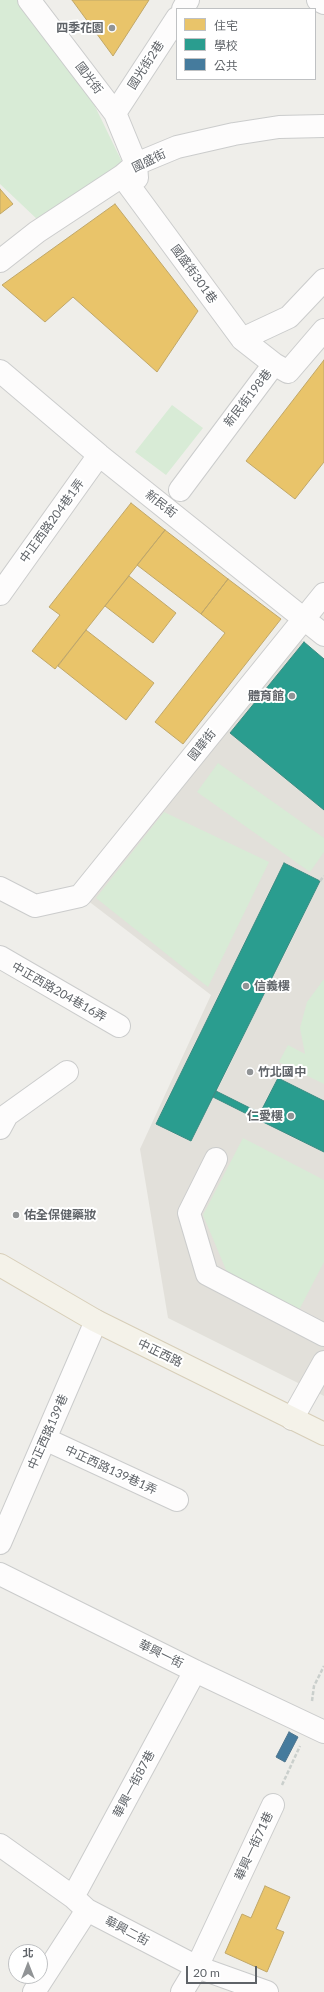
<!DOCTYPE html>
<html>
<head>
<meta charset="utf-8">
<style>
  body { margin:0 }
  #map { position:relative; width:324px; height:1992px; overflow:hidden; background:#efeeea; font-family:Lato,"Noto Sans TC",sans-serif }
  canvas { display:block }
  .legend { position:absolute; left:176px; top:8px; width:140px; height:72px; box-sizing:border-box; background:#fff; border:1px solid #bfc1c3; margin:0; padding:5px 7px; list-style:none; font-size:12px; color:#5f6368 }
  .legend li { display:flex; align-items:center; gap:8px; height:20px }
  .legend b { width:20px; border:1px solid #bfc1c3 }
  .north { position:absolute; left:8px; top:1944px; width:40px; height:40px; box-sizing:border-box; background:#fff; border:1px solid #bfc1c3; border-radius:50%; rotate:0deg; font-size:11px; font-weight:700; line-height:16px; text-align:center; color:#5f6368 }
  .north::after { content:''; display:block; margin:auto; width:14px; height:18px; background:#919496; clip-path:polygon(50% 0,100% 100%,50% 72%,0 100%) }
  .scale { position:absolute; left:186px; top:1966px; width:71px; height:18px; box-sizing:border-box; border:2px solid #5f6368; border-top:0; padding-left:5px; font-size:12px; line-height:14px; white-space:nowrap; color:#5f6368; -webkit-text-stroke:3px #fff; paint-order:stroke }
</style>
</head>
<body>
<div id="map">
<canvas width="324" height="1992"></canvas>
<ul class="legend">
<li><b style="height:11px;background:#e9c46a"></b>住宅</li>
<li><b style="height:11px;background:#2a9d8f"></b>學校</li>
<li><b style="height:11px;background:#457b9d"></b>公共</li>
</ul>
<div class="north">北</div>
<div class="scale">20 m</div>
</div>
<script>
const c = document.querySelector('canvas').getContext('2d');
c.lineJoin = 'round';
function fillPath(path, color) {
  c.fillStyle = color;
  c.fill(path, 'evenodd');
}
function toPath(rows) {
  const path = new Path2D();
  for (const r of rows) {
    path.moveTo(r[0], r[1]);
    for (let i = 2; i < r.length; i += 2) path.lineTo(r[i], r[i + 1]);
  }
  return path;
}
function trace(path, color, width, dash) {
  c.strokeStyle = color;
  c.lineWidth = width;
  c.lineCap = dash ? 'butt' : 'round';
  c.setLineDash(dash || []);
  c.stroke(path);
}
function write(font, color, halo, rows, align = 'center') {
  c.font = font + ' Lato,"Noto Sans TC",sans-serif';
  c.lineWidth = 4;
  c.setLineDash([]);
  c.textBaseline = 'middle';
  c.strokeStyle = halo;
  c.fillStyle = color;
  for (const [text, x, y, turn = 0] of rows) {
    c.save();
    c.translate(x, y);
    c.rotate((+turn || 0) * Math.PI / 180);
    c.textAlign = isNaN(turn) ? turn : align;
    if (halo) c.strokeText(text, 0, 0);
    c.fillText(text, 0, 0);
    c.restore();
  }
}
fillPath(toPath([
  [295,635,324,659,324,1396,168,1318,140,1149,211,995,87,900]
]), '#e2e0da');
fillPath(toPath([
  [0,0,17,0,89,94,123,164,39,221,0,184],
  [172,405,203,428,166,475,135,452],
  [218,763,324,838,324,852,310,872,197,792],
  [164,812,269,862,208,987,96,898],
  [324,979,324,1084,279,1062,288,1045,305,1054,300,1028,307,1002],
  [243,1138,324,1180,324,1262,298,1312,229,1277,203,1215]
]), '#d8ebd6');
const homes = toPath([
  [72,0,149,0,113,56,72,0],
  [0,189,13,204,0,214,0,189],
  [115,204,198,311,157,372,73,297,45,322,2,285,115,204],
  [324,360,324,462,295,499,246,461,324,360],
  [131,503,165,530,55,669,32,651,60,615,49,607,131,503],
  [165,530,228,579,201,614,137,565,165,530],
  [129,576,176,613,153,643,105,606,129,576],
  [228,579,281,619,183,744,155,722,225,633,201,614,228,579],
  [86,630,154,683,126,720,58,666,86,630],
  [265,1886,290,1897,276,1929,284,1932,267,1972,225,1953,242,1914,251,1918,265,1886]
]);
fillPath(homes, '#e9c46a');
trace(homes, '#c0a769', 1);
const schools = toPath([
  [304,642,324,659,324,810,230,733,304,642],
  [284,863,320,881,191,1141,156,1124,284,863],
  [278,1078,324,1101,324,1152,257,1119,278,1078],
  [216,1091,260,1113,257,1119,213,1097,216,1091]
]);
fillPath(schools, '#2a9d8f');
trace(schools, '#3a8c83', 1);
const public = toPath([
  [289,1732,298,1737,285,1762,276,1757,289,1732]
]);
fillPath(public, '#457b9d');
trace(public, '#4d748d', 1);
const minor = toPath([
  [29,0,115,113,136,164,137,178],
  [318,0,324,3],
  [183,9,188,0],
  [115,113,177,18],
  [122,176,242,339,274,364],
  [0,261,37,232,122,176,136,164,177,147,234,134,279,127,324,126],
  [242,339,289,317,324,280],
  [0,371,99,455,324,635],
  [180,490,274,364,288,372,324,330],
  [0,594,99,455],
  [0,888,35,906,80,896,324,594],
  [0,957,119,1026],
  [0,1128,7,1115,67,1072],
  [216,1159,189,1213,207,1274,324,1335],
  [292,1419,324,1362],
  [45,1439,177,1500],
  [0,1543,96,1321],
  [0,1574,195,1671,324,1732],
  [0,1845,73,1897,87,1910,197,1967,267,1992],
  [73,1897,195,1671],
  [34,1992,87,1910],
  [182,1992,197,1967,273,1805]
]);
const major = toPath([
  [0,1265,96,1321,324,1434]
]);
trace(minor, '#cbcccc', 24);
trace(major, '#d7ceb8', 24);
trace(toPath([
  [320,881,324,876],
  [312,1701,314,1686,324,1666],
  [282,1785,300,1746]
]), '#cacfcc', 2.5, [4, 2]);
trace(minor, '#fdfcfc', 22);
trace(major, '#f4f2e9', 22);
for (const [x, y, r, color] of [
  [112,28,4,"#919496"],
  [292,696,4,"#919496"],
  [246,986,4,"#919496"],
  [250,1072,4,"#919496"],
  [291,1116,4,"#919496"],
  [16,1215,4,"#919496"]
]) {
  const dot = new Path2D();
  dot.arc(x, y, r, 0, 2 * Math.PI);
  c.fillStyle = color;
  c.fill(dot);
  trace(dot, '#fff', 1.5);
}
write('bold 12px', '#5f6368', '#fff', [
  ["四季花園",104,28],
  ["體育館",284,696],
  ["信義樓",254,986,"left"],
  ["竹北國中",258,1072,"left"],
  ["仁愛樓",283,1116],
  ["佑全保健藥妝",24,1215,"left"]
], 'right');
write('12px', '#5f6368', '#fff', [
  ["國光街2巷",146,65,-57],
  ["國光街",89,78,53],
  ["國盛街",149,161,-26],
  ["國盛街301巷",194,274,54],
  ["新民街198巷",248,398,-52],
  ["新民街",161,504,38],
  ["中正西路204巷1弄",52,521,-54],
  ["國華街",202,745,-51],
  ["中正西路204巷16弄",59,992,30],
  ["中正西路",160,1353,26],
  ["中正西路139巷",48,1432,-66],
  ["中正西路139巷1弄",111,1470,25],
  ["華興一街",161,1654,26],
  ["華興一街87巷",134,1784,-62],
  ["華興一街71巷",254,1846,-65],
  ["華興二街",127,1931,28]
]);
</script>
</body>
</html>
